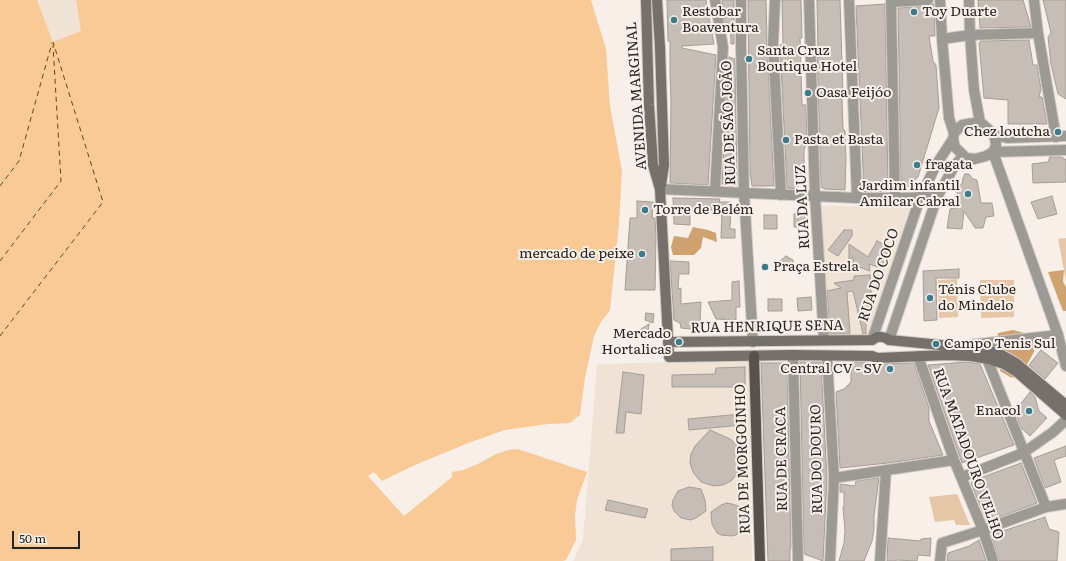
<!DOCTYPE html>
<html>
<head>
<meta charset="utf-8">
<style>
  body { margin:0 }
  #map { position:relative; width:1066px; height:561px; overflow:hidden; background:#f8f0e8; font-family:Literata,serif }
  canvas { display:block }
  .scale { position:absolute; left:12px; top:531px; width:68px; height:18px; box-sizing:border-box; border:2px solid #262320; border-top:0; padding-left:5px; font-size:12px; line-height:14px; white-space:nowrap; color:#262320; -webkit-text-stroke:3px #f8f0e8; paint-order:stroke }
</style>
</head>
<body>
<div id="map">
<canvas width="1066" height="561"></canvas>
<div class="scale">50 m</div>
</div>
<script>
const c = document.querySelector('canvas').getContext('2d');
c.lineJoin = 'round';
function fillPath(path, color) {
  c.fillStyle = color;
  c.fill(path, 'evenodd');
}
function toPath(rows) {
  const path = new Path2D();
  for (const r of rows) {
    path.moveTo(r[0], r[1]);
    for (let i = 2; i < r.length; i += 2) path.lineTo(r[i], r[i + 1]);
  }
  return path;
}
function trace(path, color, width, dash) {
  c.strokeStyle = color;
  c.lineWidth = width;
  c.lineCap = dash ? 'butt' : 'round';
  c.setLineDash(dash || []);
  c.stroke(path);
}
function write(font, color, halo, rows, align = 'center') {
  c.font = font + ' Literata,serif';
  c.lineWidth = 4;
  c.setLineDash([]);
  c.textBaseline = 'middle';
  c.strokeStyle = halo;
  c.fillStyle = color;
  for (const [text, x, y, turn = 0] of rows) {
    c.save();
    c.translate(x, y);
    c.rotate((+turn || 0) * Math.PI / 180);
    c.textAlign = isNaN(turn) ? turn : align;
    if (halo) c.strokeText(text, 0, 0);
    c.fillText(text, 0, 0);
    c.restore();
  }
}
fillPath(toPath([
  [37,0,76,0,81,31,53,42],
  [820,206,911,207,869,336,828,335],
  [749,360,752,561,573,561,583,540,597,364]
]), '#f0e2d4');
fillPath(toPath([
  [1066,238,1066,281,1058,239],
  [957,279,958,317,939,318,938,280],
  [980,280,1014,280,1014,317,981,318],
  [957,494,970,525,956,525,954,520,935,522,929,497]
]), '#e5c7a8');
fillPath(toPath([
  [693,227,708,230,716,233,717,242,703,237,701,248,694,255,673,255,671,247,674,236,688,238],
  [1064,270,1063,282,1066,287,1066,311,1063,311,1048,272],
  [1013,330,1024,333,1034,341,1034,352,1025,368,1015,378,1010,377,1000,371,1002,354,997,341,998,333]
]), '#cfa26f');
fillPath(toPath([
  [0,0,37,0,53,42,81,31,76,0,591,0,606,49,610,106,622,171,619,224,610,310,601,322,594,336,585,378,580,415,570,423,548,424,505,430,471,442,415,465,382,481,374,472,368,476,404,516,452,477,452,472,463,470,478,464,496,454,508,450,518,449,587,472,577,500,575,516,576,540,566,560,563,561,0,561]
]), '#f9c996');
trace(toPath([
  [0,186,19,161,52,43],
  [0,261,61,181,53,45],
  [0,336,103,202,53,42]
]), '#6f4401', 1, [5, 4]);
const building = toPath([
  [667,0,706,0,714,44,682,46,682,48,716,55,708,185,670,183,671,100,670,76,670,41,668,41,667,0],
  [722,0,734,0,734,44,731,44,730,24,725,22,722,0],
  [748,0,766,0,767,44,774,186,752,186,750,172,748,0],
  [782,0,801,0,802,38,800,38,802,105,806,105,807,142,804,150,804,177,798,178,798,189,787,188,780,45,783,44,782,0],
  [817,0,840,0,843,95,842,99,843,129,845,131,846,159,845,190,824,189,821,187,817,49,818,49,817,0],
  [978,0,1023,0,1031,27,980,28,978,0],
  [1043,0,1066,0,1066,99,1058,94,1051,64,1048,37,1051,33,1043,0],
  [885,4,888,189,887,192,864,192,856,6,885,4],
  [934,4,935,36,929,36,933,61,936,65,939,108,918,177,906,188,901,188,898,8,928,6,934,4],
  [1029,40,1033,65,1037,65,1041,89,1039,97,1042,97,1047,124,1008,124,1008,100,984,98,979,43,981,41,1029,40],
  [729,57,735,59,737,185,722,184,729,57],
  [1050,157,1062,157,1066,160,1066,182,1033,183,1032,164,1048,162,1050,157],
  [965,174,969,174,973,179,977,180,981,203,992,203,994,216,986,217,983,228,975,228,964,211,962,229,947,228,950,209,959,207,956,186,962,184,963,178,965,174],
  [1052,196,1057,214,1038,219,1031,202,1052,196],
  [673,198,720,199,719,202,731,202,730,229,735,229,735,238,721,238,722,209,690,211,690,225,674,224,673,198],
  [637,201,653,202,652,218,655,218,656,235,655,290,625,290,630,218,637,218,637,201],
  [794,214,805,214,805,227,794,227,794,214],
  [764,215,777,215,777,229,764,229,764,215],
  [844,230,852,230,852,236,838,256,828,250,844,230],
  [877,241,891,248,885,257,886,257,881,268,869,264,870,271,853,265,853,257,849,260,849,244,868,257,877,241],
  [786,256,793,260,793,265,788,270,781,268,780,261,786,256],
  [670,261,689,262,689,274,679,274,678,289,681,288,681,304,701,302,700,325,692,325,691,329,681,328,680,323,674,320,670,261],
  [959,269,959,278,936,278,937,320,924,321,923,271,959,269],
  [870,275,872,309,869,318,866,319,866,334,863,334,853,291,847,292,850,334,830,334,827,291,841,288,834,283,854,280,854,276,870,275],
  [739,281,740,307,736,307,736,320,716,319,708,302,732,300,732,282,739,281],
  [811,297,812,310,798,311,797,298,811,297],
  [768,299,782,299,782,311,768,311,768,299],
  [646,313,654,314,653,323,645,320,646,313],
  [649,324,648,333,646,335,642,335,640,331,641,329,649,324],
  [1041,350,1058,363,1045,379,1029,365,1041,350],
  [800,362,821,362,827,479,823,561,804,554,800,362],
  [851,362,871,362,877,364,914,363,929,408,929,421,943,455,888,463,840,468,836,392,844,389,851,382,851,362],
  [966,362,980,364,1014,445,962,463,928,365,966,362],
  [761,363,787,363,791,548,790,548,790,561,768,561,761,363],
  [745,367,745,387,672,387,672,375,715,374,716,368,745,367],
  [623,372,644,375,641,414,626,412,624,433,616,433,623,372],
  [1030,392,1035,397,1039,411,1047,418,1030,436,1021,428,1015,411,1030,392],
  [741,414,742,425,689,430,688,419,741,414],
  [710,430,730,439,736,444,740,451,742,458,741,466,737,474,731,481,723,485,714,486,701,482,693,472,690,463,691,454,695,446,710,430],
  [1066,446,1066,456,1054,460,1061,482,1045,488,1034,458,1066,446],
  [1021,463,1037,503,987,522,971,483,972,481,1021,463],
  [877,478,879,478,874,516,874,529,872,541,864,561,839,561,844,543,845,531,843,507,844,507,844,492,840,492,840,484,855,486,856,481,877,478],
  [689,487,701,489,705,500,706,511,696,518,691,520,681,518,674,511,672,505,673,500,678,491,689,487],
  [608,500,648,509,645,518,605,510,608,500],
  [727,503,732,504,738,506,742,510,744,516,744,527,736,535,731,536,721,535,717,533,712,524,711,512,721,505,727,503],
  [1045,517,1049,529,1059,532,1057,561,999,561,991,535,1045,517],
  [888,538,920,541,921,539,931,538,930,556,918,555,917,561,896,560,896,561,887,561,888,538],
  [979,540,986,561,947,561,948,553,969,546,979,540],
  [713,547,713,561,671,561,671,549,713,547]
]);
fillPath(building, '#c6beb6');
trace(building, '#a59d95', 1);
const minor = toPath([
  [715,0,723,47,715,191],
  [741,0,741,46,744,193,753,342],
  [775,0,773,44,781,195],
  [809,0,815,196,824,340],
  [849,0,857,198],
  [891,0,895,198],
  [1034,0,1038,33,1056,137],
  [891,2,928,0],
  [942,39,970,35,1038,33],
  [660,189,857,198,895,198,937,197],
  [969,345,1058,335],
  [793,355,798,561],
  [827,356,834,478,830,561],
  [918,356,954,460,983,530,993,561],
  [987,359,1046,507],
  [962,477,1023,453,1053,432,1066,420],
  [834,478,954,460],
  [880,561,886,470],
  [940,561,942,543,983,530,1046,507,1066,504]
]);
const tertiary = toPath([
  [940,0,942,39,949,118,954,133],
  [969,0,970,35,974,90,980,122],
  [980,122,986,127,994,135,996,144,995,148,993,152,986,156,975,159,966,158,955,147,953,139,954,133,962,125,980,122],
  [994,135,1007,138,1066,136],
  [993,152,1058,335,1066,366],
  [993,152,1066,150],
  [872,340,920,198,936,165,953,139],
  [889,340,937,197,955,165,963,156]
]);
const secondary = toPath([
  [646,0,649,105,653,165,660,189,669,357,793,355,872,356,877,358,948,355,970,356,989,359,1004,364,1017,372,1066,415],
  [657,0,660,47,664,165,661,185],
  [668,342,872,340,877,337,882,337,886,338,889,340,982,349,1000,354,1016,363,1066,405]
]);
const primary = toPath([
  [754,356,760,561]
]);
trace(minor, '#d2cbc4', 12);
trace(tertiary, '#d2cbc4', 12);
trace(secondary, '#d2cbc4', 12);
trace(primary, '#d2cbc4', 12);
trace(minor, '#9d9a96', 10);
trace(tertiary, '#9d9a96', 10);
trace(secondary, '#75706b', 10);
trace(primary, '#58524c', 10);
for (const [x, y, r, color] of [
  [914,12,4,"#3a7c8e"],
  [674,20,4,"#3a7c8e"],
  [749,59,4,"#3a7c8e"],
  [808,93,4,"#3a7c8e"],
  [1058,132,4,"#3a7c8e"],
  [786,140,4,"#3a7c8e"],
  [917,165,4,"#3a7c8e"],
  [968,194,4,"#3a7c8e"],
  [645,210,4,"#3a7c8e"],
  [642,254,4,"#3a7c8e"],
  [765,267,4,"#3a7c8e"],
  [930,298,4,"#3a7c8e"],
  [679,342,4,"#3a7c8e"],
  [936,344,4,"#3a7c8e"],
  [890,369,4,"#3a7c8e"],
  [1029,411,4,"#3a7c8e"]
]) {
  const dot = new Path2D();
  dot.arc(x, y, r, 0, 2 * Math.PI);
  c.fillStyle = color;
  c.fill(dot);
  trace(dot, '#f8f0e8', 1.5);
}
write('14px', '#262320', '#f8f0e8', [
  ["Restobar",682,12],
  ["Boaventura",682,28],
  ["Toy Duarte",922,12],
  ["Santa Cruz",757,51],
  ["Boutique Hotel",757,67],
  ["Oasa Feijóo",816,93],
  ["Chez loutcha",1050,132,"right"],
  ["Pasta et Basta",794,140],
  ["fragata",925,165],
  ["Jardim infantil",960,186,"right"],
  ["Amilcar Cabral",960,202,"right"],
  ["Torre de Belém",653,210],
  ["mercado de peixe",634,254,"right"],
  ["Praça Estrela",773,267],
  ["Ténis Clube",938,290],
  ["do Mindelo",938,306],
  ["Mercado",671,334,"right"],
  ["Hortalicas",671,350,"right"],
  ["Campo Tenis Sul",944,344],
  ["Central CV - SV",882,369,"right"],
  ["Enacol",1021,411,"right"]
], 'left');
write('14px', '#262320', '#f8f0e8', [
  ["AVENIDA MARGINAL",637,96,-94],
  ["RUA DE SÃO JOÃO",729,123,-92],
  ["RUA DA LUZ",803,207,-93],
  ["RUA DO COCO",879,275,-71],
  ["RUA HENRIQUE SENA",767,327,-1],
  ["RUA MATADOURO VELHO",968,454,70],
  ["RUA DE MORGOINHO",743,459,-92],
  ["RUA DE CRACA",782,459,-91],
  ["RUA DO DOURO",817,459,-91]
]);
</script>
</body>
</html>
